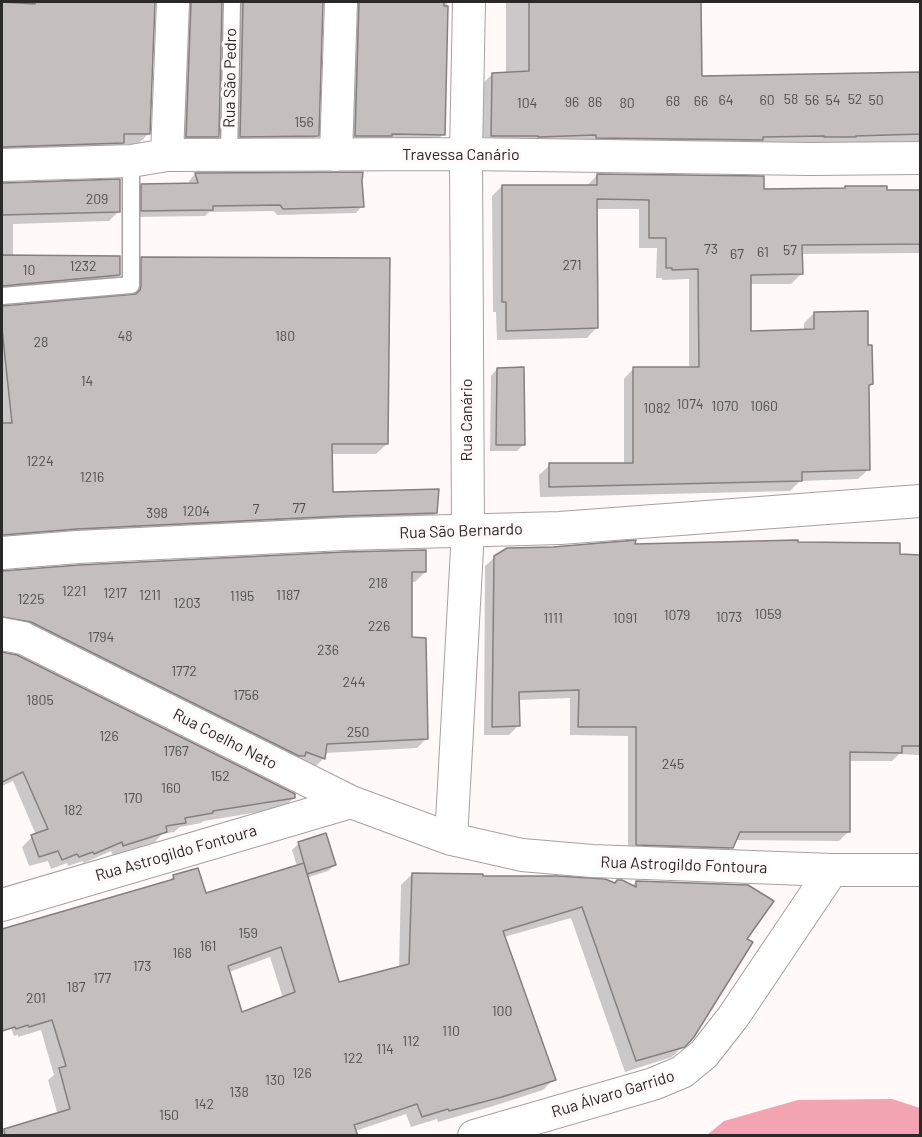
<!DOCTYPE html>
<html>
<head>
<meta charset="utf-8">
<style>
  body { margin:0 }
  #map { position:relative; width:922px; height:1137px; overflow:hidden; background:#fff9fa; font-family:Barlow,sans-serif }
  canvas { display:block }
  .frame { position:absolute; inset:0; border:3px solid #2a2828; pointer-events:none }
</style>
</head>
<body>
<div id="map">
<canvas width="922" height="1137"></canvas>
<div class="frame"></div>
</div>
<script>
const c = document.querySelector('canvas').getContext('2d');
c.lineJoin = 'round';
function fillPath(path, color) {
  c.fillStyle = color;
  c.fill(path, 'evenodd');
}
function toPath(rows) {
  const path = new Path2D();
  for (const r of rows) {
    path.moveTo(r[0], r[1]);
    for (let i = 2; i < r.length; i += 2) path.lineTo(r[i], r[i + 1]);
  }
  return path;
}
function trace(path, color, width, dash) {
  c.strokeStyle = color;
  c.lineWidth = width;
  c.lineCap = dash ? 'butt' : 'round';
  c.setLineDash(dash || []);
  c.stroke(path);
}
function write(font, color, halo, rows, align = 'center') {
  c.font = font + ' Barlow,sans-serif';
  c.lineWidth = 6;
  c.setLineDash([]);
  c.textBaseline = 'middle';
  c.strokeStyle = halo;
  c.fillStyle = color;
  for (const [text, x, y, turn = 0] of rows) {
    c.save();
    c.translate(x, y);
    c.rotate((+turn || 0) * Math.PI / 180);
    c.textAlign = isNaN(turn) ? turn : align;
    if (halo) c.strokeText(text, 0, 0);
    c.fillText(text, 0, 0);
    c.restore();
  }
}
fillPath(toPath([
  [892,1099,920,1108,920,1135,707,1135,724,1121,798,1100]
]), '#f2a4b3');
fillPath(toPath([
  [2,2,154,2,148,134,138,144,122,144,113,153,2,156],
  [177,2,220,2,217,136,207,146,176,147],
  [222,2,322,2,317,136,307,146,230,146,228,3],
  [345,2,447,2,443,134,433,144,345,146],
  [506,2,700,2,700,78,920,73,920,147,468,159,469,98,492,74,506,74],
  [195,174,361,174,362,206,356,213,277,215,274,211,209,212,205,216,136,217,136,192,142,185,190,184,189,181],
  [597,175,763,190,844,189,845,187,885,191,920,191,920,253,801,254,801,274,791,284,749,284,749,332,804,331,804,323,814,313,867,346,872,384,867,388,869,469,858,479,800,481,790,491,540,497,539,475,550,465,624,464,624,379,634,368,689,368,689,279,662,280,662,278,656,278,657,248,639,248,639,209,596,209,597,327,587,338,497,340,496,312,493,312,492,196,502,186,587,186],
  [119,181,119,211,109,221,13,224,13,257,119,275,109,285,2,294,2,184],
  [142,258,387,444,376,454,331,454,332,493,436,513,426,523,2,544,2,308,132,297,132,268],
  [920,325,920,429,919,327],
  [497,369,523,445,517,451,490,451,491,376],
  [633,545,920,556,920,755,899,754,892,761,849,761,848,832,839,841,735,840,731,847,722,857,628,853,628,736,570,735,570,698,518,700,518,726,509,735,484,735,485,566,495,557],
  [2,572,425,572,415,582,410,582,410,639,427,738,417,748,325,753,324,758,314,768,2,627],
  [2,654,17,657,294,798,283,808,204,821,201,823,180,827,174,832,162,834,155,842,113,855,111,851,84,863,83,861,68,866,67,863,51,869,48,861,29,866,22,847,32,837,36,835,13,781,2,786],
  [299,843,335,865,328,871,306,878,338,984,399,968,401,885,412,874,632,886,636,882,745,939,693,1036,672,1057,625,1072,571,918,504,937,554,1079,543,1090,490,1107,438,1122,437,1119,411,1127,406,1114,355,1131,356,1136,2,1136,2,1123,4,1131,58,1115,48,1080,54,1075,41,1030,18,1037,18,1035,14,1036,4,1008,2,1009,2,930,167,883,174,876,205,895,297,866,292,850],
  [270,957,283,998,241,1014,229,972]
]), '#0003');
const building = toPath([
  [2,2,35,4,35,2,155,2,150,134,124,134,124,143,2,147,2,2],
  [191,2,222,2,219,137,186,137,191,2],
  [243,2,323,2,319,136,240,137,243,2],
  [359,2,444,2,444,6,448,6,445,135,392,134,392,136,355,136,359,2],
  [529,2,701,2,702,76,921,72,921,134,856,136,856,137,824,137,824,136,763,137,763,140,596,138,596,135,538,137,538,136,491,136,492,73,529,71,529,2],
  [363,172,362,181,364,207,283,209,280,205,213,206,213,210,141,211,141,184,198,183,195,173,363,172],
  [597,174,764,176,764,189,845,188,845,186,887,186,887,190,921,190,921,244,802,245,803,274,751,275,751,331,814,329,814,312,868,311,868,345,872,345,873,384,869,385,870,470,802,472,802,481,549,487,549,463,633,463,633,367,699,367,698,269,672,270,672,268,666,268,666,238,649,238,649,200,597,199,598,328,506,331,506,302,502,302,502,185,597,185,597,174],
  [120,179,120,212,2,215,2,183,120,179],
  [2,255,120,256,120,275,2,286,2,255],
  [141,257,390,258,388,444,332,444,333,492,439,489,437,513,342,516,77,529,2,535,2,423,12,423,2,329,2,306,136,294,140,290,141,286,141,257],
  [524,367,525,445,496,445,497,368,524,367],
  [636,540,635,544,798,540,798,542,900,543,900,554,921,555,921,746,902,746,902,753,850,752,850,832,740,832,733,848,636,845,636,727,578,727,579,690,519,692,520,726,492,727,494,556,507,548,553,547,636,540],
  [426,550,426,572,412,572,412,637,426,638,428,739,327,744,325,759,306,752,305,756,299,756,31,622,2,617,2,571,79,565,344,552,426,550],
  [2,652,17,655,295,794,295,798,213,811,213,813,185,818,186,823,166,826,167,832,123,846,122,842,94,854,93,852,79,857,77,854,62,860,58,851,39,857,31,835,48,829,23,772,2,782,2,652],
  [326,833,336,865,307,874,298,842,326,833],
  [304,863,339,982,409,964,412,873,483,874,483,876,558,876,605,879,615,883,617,880,622,880,636,887,636,881,748,885,774,901,747,939,753,942,694,1037,685,1047,636,1061,582,907,503,931,556,1080,502,1097,449,1111,448,1109,422,1117,417,1104,354,1125,358,1136,5,1136,4,1129,70,1109,59,1068,66,1066,52,1020,29,1027,28,1025,16,1029,15,1027,2,1031,2,929,174,879,173,875,198,868,206,893,304,863],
  [281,947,295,992,242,1012,228,966,281,947]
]);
fillPath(building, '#c4bebf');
trace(building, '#857f80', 1.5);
const service = toPath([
  [229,155,232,2],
  [2,296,131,285,131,161]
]);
const minor = toPath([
  [167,155,173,2],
  [336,155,341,2],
  [2,165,131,161,167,155,466,154,810,159,920,158],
  [2,553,78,547,343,534,560,528,920,501],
  [2,634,23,638,351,802,451,839,522,855,592,861,832,870,920,870],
  [451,839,468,531,466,154,469,2],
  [2,905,351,802],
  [474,1136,653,1084,682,1072,704,1054,733,1017,832,870]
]);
trace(service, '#a7a0a1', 19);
trace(minor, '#a7a0a1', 34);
trace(service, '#fff', 16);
trace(minor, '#fff', 32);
write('14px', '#504e4e', null, [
  ["58",791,99],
  ["52",855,99],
  ["64",726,100],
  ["60",767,100],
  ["56",812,100],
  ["54",833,100],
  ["50",876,100],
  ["68",673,101],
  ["66",701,101],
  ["96",572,102],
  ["86",595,102],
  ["104",527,103],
  ["80",627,103],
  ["156",304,122],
  ["209",97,199],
  ["73",711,249],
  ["57",790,250],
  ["61",763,252],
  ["67",737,254],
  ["271",572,265],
  ["1232",83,266],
  ["10",29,270],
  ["48",125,336],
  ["180",285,336],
  ["28",41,342],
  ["14",87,381],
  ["1074",690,404],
  ["1070",725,406],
  ["1060",764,406],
  ["1082",657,408],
  ["1224",40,461],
  ["1216",92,477],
  ["77",299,508],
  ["7",256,509],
  ["1204",196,511],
  ["398",157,513],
  ["218",378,583],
  ["1221",74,591],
  ["1217",115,593],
  ["1211",150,595],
  ["1187",288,595],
  ["1195",242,596],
  ["1225",31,599],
  ["1203",187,603],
  ["1059",768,614],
  ["1079",677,615],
  ["1073",729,617],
  ["1111",553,618],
  ["1091",625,618],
  ["226",379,626],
  ["1794",101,637],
  ["236",328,650],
  ["1772",184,671],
  ["244",354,682],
  ["1756",246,695],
  ["1805",40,700],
  ["250",358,732],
  ["126",109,736],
  ["1767",176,751],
  ["245",673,764],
  ["152",220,776],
  ["160",171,788],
  ["170",133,798],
  ["182",73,810],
  ["159",248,933],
  ["161",208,946],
  ["168",182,953],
  ["173",142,966],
  ["177",102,978],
  ["187",76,987],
  ["201",36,998],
  ["100",502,1011],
  ["110",451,1031],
  ["112",411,1041],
  ["114",385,1049],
  ["122",353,1058],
  ["126",302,1073],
  ["130",275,1080],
  ["138",239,1092],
  ["142",204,1104],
  ["150",169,1115]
]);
write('16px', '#2a2828', '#fff9fa', [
  ["Rua São Pedro",230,78,-89],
  ["Travessa Canário",461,155],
  ["Rua Canário",467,420,-90],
  ["Rua São Bernardo",461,531,-2],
  ["Rua Coelho Neto",225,739,27],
  ["Rua Astrogildo Fontoura",176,853,-16],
  ["Rua Astrogildo Fontoura",684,865,2],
  ["Rua Álvaro Garrido",613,1094,-17]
]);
</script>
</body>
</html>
